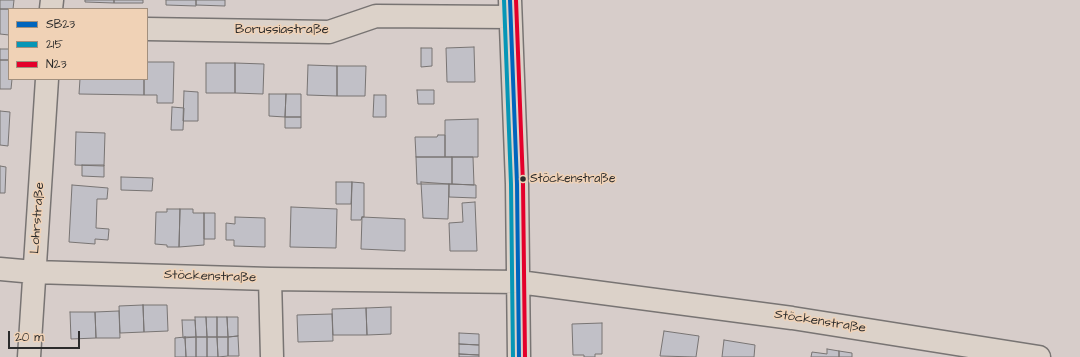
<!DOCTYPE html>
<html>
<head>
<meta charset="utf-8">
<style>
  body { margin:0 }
  #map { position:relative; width:1080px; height:357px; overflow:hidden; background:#d7cdca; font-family:"Architects Daughter",sans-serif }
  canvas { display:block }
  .legend { position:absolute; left:8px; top:8px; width:140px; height:72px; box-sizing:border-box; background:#f0d2b6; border:1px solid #a18f7e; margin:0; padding:5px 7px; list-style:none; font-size:12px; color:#2b2b2b }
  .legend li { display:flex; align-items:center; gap:8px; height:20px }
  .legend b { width:20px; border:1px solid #a18f7e }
  .scale { position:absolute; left:8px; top:331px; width:72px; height:18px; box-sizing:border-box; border:2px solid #2b2b2b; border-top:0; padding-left:5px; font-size:12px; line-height:14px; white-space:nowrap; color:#2b2b2b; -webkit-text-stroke:3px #f0d2b6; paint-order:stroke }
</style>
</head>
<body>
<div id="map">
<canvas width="1080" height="357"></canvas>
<ul class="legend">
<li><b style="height:5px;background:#0065bd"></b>SB23</li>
<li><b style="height:5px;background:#0696b6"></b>215</li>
<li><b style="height:5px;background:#e4002b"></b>N23</li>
</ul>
<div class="scale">20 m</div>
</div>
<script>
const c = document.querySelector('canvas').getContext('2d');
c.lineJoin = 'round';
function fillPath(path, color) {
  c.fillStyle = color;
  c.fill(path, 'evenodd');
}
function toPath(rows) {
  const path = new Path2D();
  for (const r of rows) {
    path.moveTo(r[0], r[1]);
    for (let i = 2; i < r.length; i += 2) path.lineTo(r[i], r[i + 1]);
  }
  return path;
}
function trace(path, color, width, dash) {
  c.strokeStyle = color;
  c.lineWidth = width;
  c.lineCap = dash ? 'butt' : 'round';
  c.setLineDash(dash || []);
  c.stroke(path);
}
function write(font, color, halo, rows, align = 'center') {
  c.font = font + ' "Architects Daughter",sans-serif';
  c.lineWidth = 3;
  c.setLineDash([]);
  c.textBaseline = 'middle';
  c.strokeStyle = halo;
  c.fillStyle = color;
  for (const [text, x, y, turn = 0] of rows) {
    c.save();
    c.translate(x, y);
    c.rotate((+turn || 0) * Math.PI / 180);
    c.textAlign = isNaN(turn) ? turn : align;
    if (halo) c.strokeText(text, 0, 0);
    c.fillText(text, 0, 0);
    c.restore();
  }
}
const building = toPath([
  [0,0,14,0,13,9,0,9,0,0],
  [85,0,114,0,114,3,85,2,85,0],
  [114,0,143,0,143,3,114,3,114,0],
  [166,0,196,0,196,6,166,5,166,0],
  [196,0,225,0,225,6,196,5,196,0],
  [0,9,9,9,9,35,0,34,0,9],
  [474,47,475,82,447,82,446,48,474,47],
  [421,48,432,48,432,66,421,67,421,48],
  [0,49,9,49,9,60,0,60,0,49],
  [0,60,9,60,9,79,12,79,11,89,0,89,0,60],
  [147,62,174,62,173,103,157,103,157,95,144,95,144,79,147,79,147,62],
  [206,63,235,63,235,93,206,93,206,63],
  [235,63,264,64,263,94,235,93,235,63],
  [308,65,337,66,337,96,307,95,308,65],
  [337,66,366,66,365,96,337,96,337,66],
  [80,79,144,79,144,95,79,94,80,79],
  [417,90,434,90,434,104,418,104,417,90],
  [184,91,198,92,198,121,183,121,184,91],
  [269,94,286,94,285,117,269,116,269,94],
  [286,94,301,94,301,117,285,117,286,94],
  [374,95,386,95,386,117,373,117,374,95],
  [172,107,184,108,183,130,171,130,172,107],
  [0,111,10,112,8,146,0,145,0,111],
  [285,117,301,117,301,128,285,128,285,117],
  [478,119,478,157,445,157,445,120,478,119],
  [76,132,105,133,104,166,75,165,76,132],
  [438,135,445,135,445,157,416,157,415,137,437,137,438,135],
  [416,157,452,157,452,184,417,184,416,157],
  [452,157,473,157,474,185,452,184,452,157],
  [82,165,104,165,104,177,82,176,82,165],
  [0,166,6,167,5,193,0,193,0,166],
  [121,177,153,178,152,191,121,190,121,177],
  [336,182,352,182,351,204,336,204,336,182],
  [352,182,364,183,364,217,362,217,361,220,351,220,352,182],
  [421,182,449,184,448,219,423,218,421,182],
  [449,184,476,185,476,198,449,197,449,184],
  [72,185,108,188,107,199,97,199,96,228,109,229,108,240,95,239,95,244,69,242,72,185],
  [475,202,477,251,450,251,449,223,463,222,462,203,475,202],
  [291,207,337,209,336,248,290,247,291,207],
  [167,209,180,209,179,247,167,247,167,245,155,244,156,212,167,212,167,209],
  [180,209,193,209,193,213,204,213,204,245,179,247,180,209],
  [204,213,215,213,215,239,204,239,204,213],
  [235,217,265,218,265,247,234,246,234,240,226,240,226,223,235,224,235,217],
  [362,217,405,219,405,251,361,249,362,217],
  [143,305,167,305,168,331,144,332,143,305],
  [143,305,144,332,120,333,119,306,143,305],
  [391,307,391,334,367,335,366,308,391,307],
  [366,308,367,335,333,335,332,309,366,308],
  [119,311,120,338,96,338,95,312,119,311],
  [70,312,95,312,96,338,71,339,70,312],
  [332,314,333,341,298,342,297,315,332,314],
  [195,317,206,317,207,337,196,337,195,317],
  [206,317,217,317,217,337,207,337,206,317],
  [217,317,227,317,228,337,217,337,217,317],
  [227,317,238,317,238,336,228,337,227,317],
  [182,320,195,320,196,337,183,338,182,320],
  [602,323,602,354,595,354,595,357,584,357,584,355,573,355,572,324,602,323],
  [664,331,699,336,696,357,660,356,664,331],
  [459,333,479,334,479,345,459,344,459,333],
  [238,336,239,356,228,356,228,337,238,336],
  [185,337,186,357,175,357,175,338,185,337],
  [185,337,196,337,196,357,186,357,185,337],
  [196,337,207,337,207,357,196,357,196,337],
  [207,337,217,337,218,357,207,357,207,337],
  [217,337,228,337,228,356,218,357,217,337],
  [724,340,755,345,754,357,722,357,724,340],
  [459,344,479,345,479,355,459,354,459,344],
  [827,349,839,351,839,357,811,357,812,352,827,354,827,349],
  [839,351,852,353,852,357,839,357,839,351],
  [459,354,479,355,479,357,459,357,459,354]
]);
fillPath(building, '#c1c0c7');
trace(building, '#787473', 1);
const minor = toPath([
  [510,0,517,184,519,357],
  [51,9,52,0],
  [147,29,329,32,376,16,510,17],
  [0,269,34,272,270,279,519,282,792,318,1039,357],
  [270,279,272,357],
  [29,357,47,79]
]);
trace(minor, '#787473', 25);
trace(minor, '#dcd2c9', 22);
trace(toPath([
  [510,0,517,184,519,357]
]), '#0065bd', 4);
trace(toPath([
  [504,0,511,184,513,357]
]), '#0696b6', 4);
trace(toPath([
  [516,0,523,184,525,357]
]), '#e4002b', 4);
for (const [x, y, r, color] of [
  [523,179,3.5,"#2b2b2b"]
]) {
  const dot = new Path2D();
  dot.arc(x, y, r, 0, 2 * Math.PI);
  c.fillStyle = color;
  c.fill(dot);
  trace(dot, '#f0d2b6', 1.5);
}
write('12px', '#2b2b2b', '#f0d2b6', [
  ["Stöckenstraße",530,179]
], 'left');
write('13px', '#2b2b2b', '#f0d2b6', [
  ["Borussiastraße",282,30],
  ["Lohrstraße",38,218,-86],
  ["Stöckenstraße",210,277,2],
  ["Stöckenstraße",820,322,9]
]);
</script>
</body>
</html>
